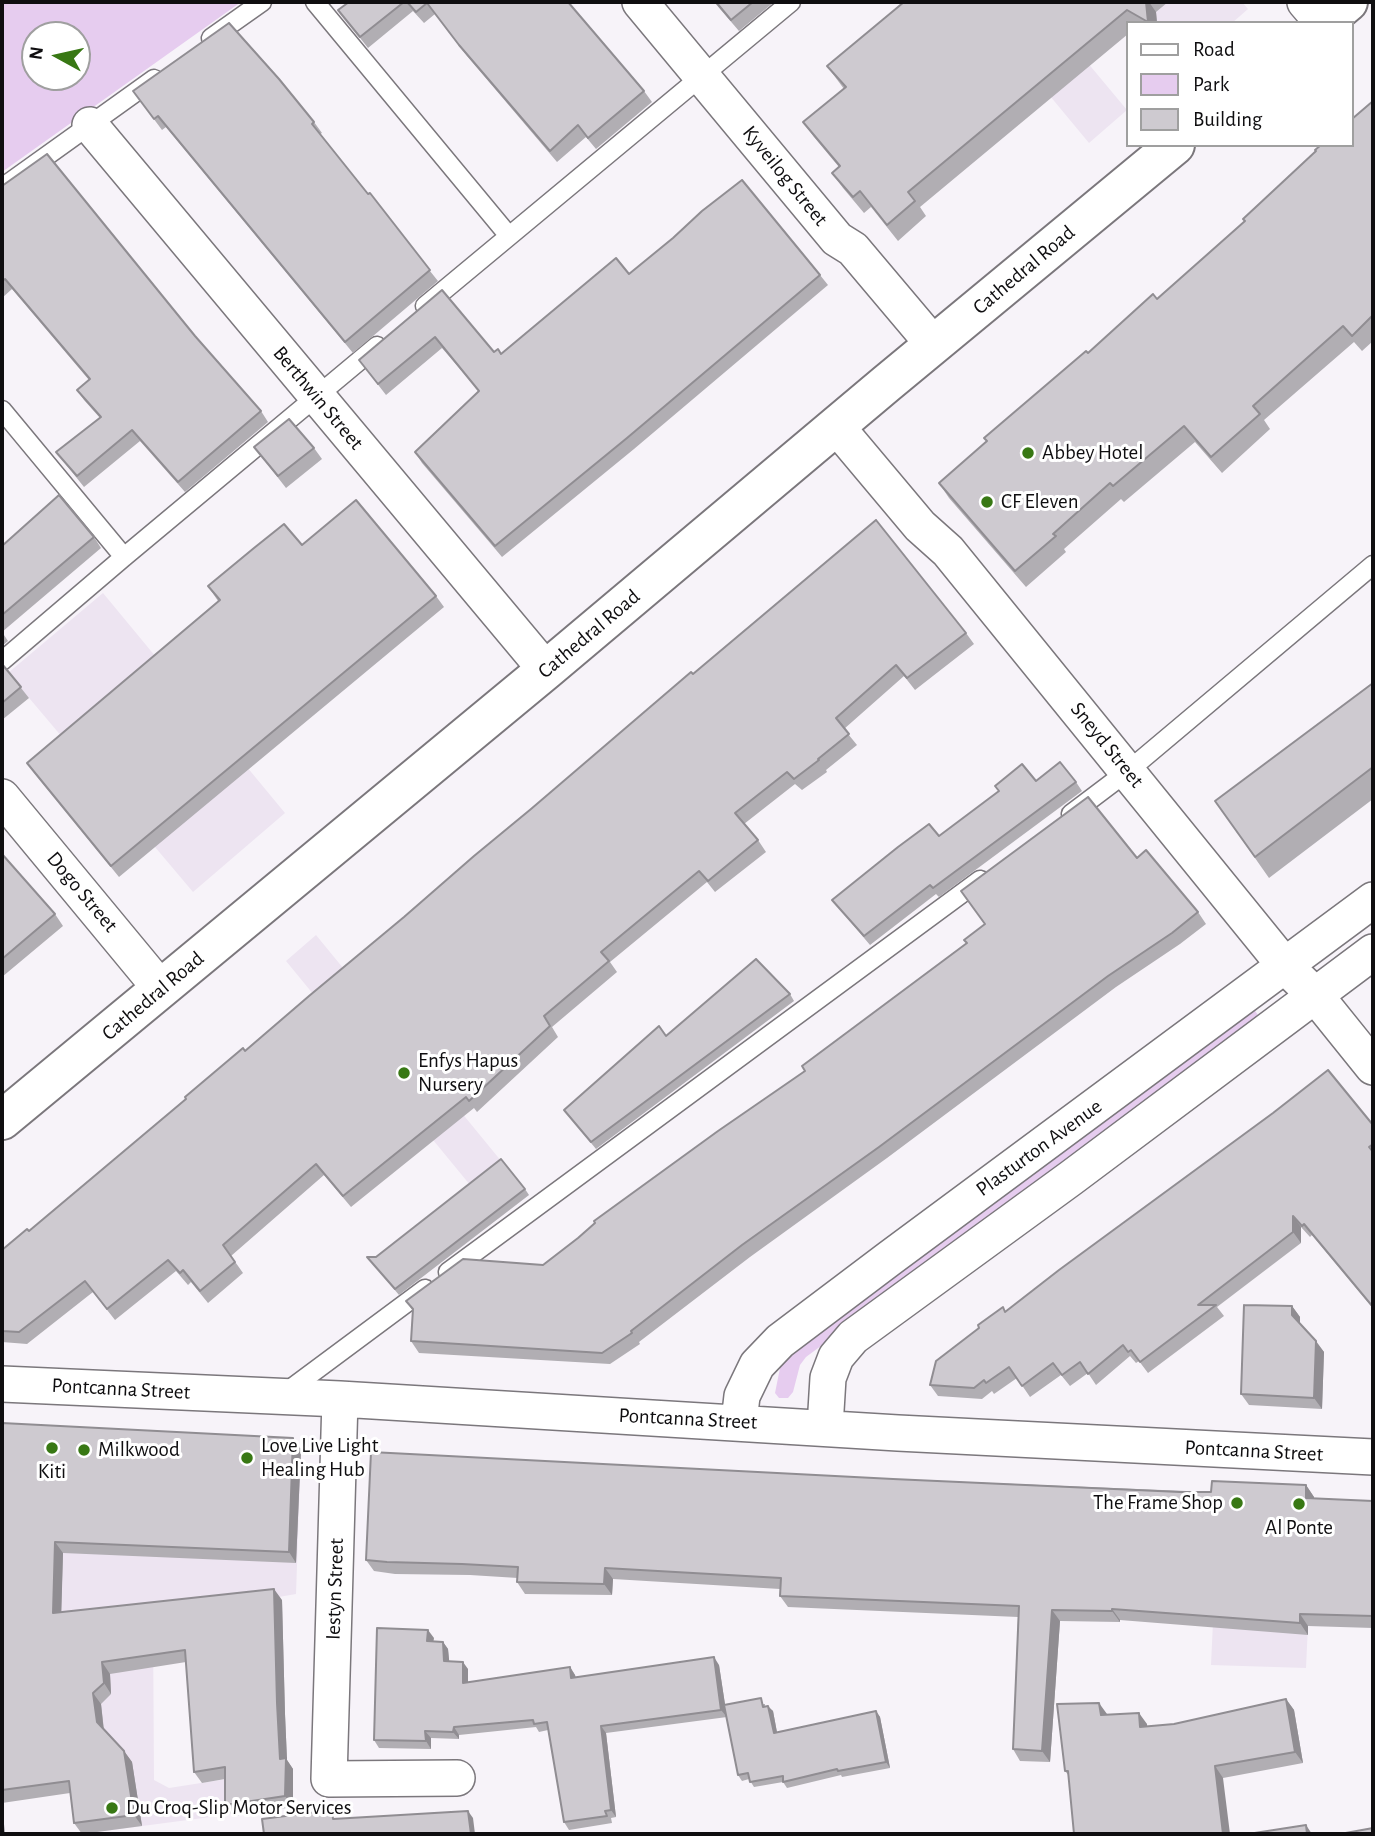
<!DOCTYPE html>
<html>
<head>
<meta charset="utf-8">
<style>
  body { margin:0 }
  #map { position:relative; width:1375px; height:1836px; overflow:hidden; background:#f7f3f9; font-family:"Alegreya Sans",sans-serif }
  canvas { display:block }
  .frame { position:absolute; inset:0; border:4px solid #0f0e10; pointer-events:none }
  .legend { position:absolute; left:1126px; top:21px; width:228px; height:126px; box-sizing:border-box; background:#fff; border:2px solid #9f9f9f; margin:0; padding:9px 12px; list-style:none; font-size:21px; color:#0f0e10 }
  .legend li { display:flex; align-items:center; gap:14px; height:35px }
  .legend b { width:35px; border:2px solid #9f9f9f }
  .north { position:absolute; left:21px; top:21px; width:70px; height:70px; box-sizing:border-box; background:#fff; border:2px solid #9f9f9f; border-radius:50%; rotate:278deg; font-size:19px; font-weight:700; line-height:28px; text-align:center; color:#0f0e10 }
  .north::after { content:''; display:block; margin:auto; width:24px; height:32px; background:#387814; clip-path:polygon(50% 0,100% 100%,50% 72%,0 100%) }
</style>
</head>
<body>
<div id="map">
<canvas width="1375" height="1836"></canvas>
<div class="frame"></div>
<ul class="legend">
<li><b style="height:9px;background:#fff"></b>Road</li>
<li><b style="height:19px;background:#e6ccef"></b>Park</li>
<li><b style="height:19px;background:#cecad0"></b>Building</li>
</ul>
<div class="north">N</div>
</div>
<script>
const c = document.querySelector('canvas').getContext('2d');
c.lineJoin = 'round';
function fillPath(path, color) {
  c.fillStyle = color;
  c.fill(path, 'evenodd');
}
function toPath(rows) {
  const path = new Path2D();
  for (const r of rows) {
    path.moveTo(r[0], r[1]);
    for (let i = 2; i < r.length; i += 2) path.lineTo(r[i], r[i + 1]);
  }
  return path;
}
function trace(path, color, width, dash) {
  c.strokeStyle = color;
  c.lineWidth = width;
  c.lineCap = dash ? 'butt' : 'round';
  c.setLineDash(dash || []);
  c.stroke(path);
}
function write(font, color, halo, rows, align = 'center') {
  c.font = font + ' "Alegreya Sans",sans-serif';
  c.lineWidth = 6;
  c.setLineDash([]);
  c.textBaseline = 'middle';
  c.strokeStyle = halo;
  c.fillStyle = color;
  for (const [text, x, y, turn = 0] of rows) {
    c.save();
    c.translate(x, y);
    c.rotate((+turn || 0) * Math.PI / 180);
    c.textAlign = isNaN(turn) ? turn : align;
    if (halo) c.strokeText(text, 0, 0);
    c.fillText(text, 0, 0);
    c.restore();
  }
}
fillPath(toPath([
  [972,2,1037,2,1127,110,1089,143],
  [1100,2,1242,2,1248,9,1232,23,1128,23,1128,36],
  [103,593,285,813,193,892,8,673],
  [316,935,529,1195,498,1219,286,961],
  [2,1434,301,1449,296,1594,221,1607,153,1621,154,1780,169,1788,233,1778,233,1814,82,1834],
  [1314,1497,1306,1668,1211,1665,1216,1557]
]), '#ede4f1');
fillPath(toPath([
  [2,2,241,2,2,172],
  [35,35,77,35,77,77,35,77],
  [1253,1008,1258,1015,1258,1022,806,1357,800,1365,793,1392,788,1398,779,1398,775,1393,781,1363,787,1352]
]), '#e6ccef');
const service = toPath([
  [315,2,509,236],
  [211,38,262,2],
  [2,188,154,79],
  [425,306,791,2],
  [2,410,124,557],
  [2,661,124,557,377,346],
  [1071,814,1128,771,1373,565],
  [448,1272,980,880],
  [285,1393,425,1289]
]);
const minor = toPath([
  [640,2,837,239,853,249,934,345],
  [1305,2,1323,23],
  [90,125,546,670],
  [836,426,920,526,948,551,1285,966,1315,995,1373,1067],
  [2,797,161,989],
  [2,1384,340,1399,898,1433,1373,1457],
  [340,1399,329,1779,457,1778],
  [739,1422,742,1396,757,1365,780,1341,890,1258,1373,900],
  [825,1427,828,1378,836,1357,853,1337,1071,1178,1373,952]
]);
const primary = toPath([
  [1323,23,1348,2],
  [2,1120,546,670,886,384,1175,145]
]);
trace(service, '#7b777c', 21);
trace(minor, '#7b777c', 38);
trace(primary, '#7b777c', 42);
trace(service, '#fff', 18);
trace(minor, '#fff', 35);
trace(primary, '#fff', 38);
fillPath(toPath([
  [349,2,568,2,644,91,652,102,596,149,586,137,557,162,467,56,435,14,424,23,413,11,368,48,338,10],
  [714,2,774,2,739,31],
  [904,2,1168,2,1156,12,1157,23,1128,23,1128,34,920,207,926,216,898,241,871,207,864,213,843,188,832,173,839,167,814,137,803,122,844,89,827,66],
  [133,91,314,122,322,133,320,134,438,281,353,353,166,127,162,130],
  [1373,101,1373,341,1362,351,1354,342,1264,420,1270,429,1222,473,1195,442,1124,502,1121,499,1064,549,1066,552,1026,587,949,498,939,483,1088,353,1157,299,1352,145],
  [2,186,195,336,261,411,268,422,185,492,140,441,84,487,56,452,100,418,84,400,77,390,89,380,12,289,2,298],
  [629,274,820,275,828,285,634,449,502,557,422,463,415,452,479,391,442,348,386,395,359,360,442,290,494,352,501,354],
  [254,447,314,448,322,459,286,488],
  [94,537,101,548,2,632,8,641,2,646,2,546],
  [302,545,436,596,444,607,119,877,35,774,27,763,218,601,208,586],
  [966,633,974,644,915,690,904,676,844,729,857,745,826,770,827,772,802,790,795,784,744,824,758,840,766,852,715,892,707,882,610,962,617,972,552,1027,558,1037,477,1112,474,1108,351,1207,324,1175,231,1256,243,1273,208,1303,191,1282,188,1285,176,1271,115,1320,93,1292,27,1344,2,1342,2,1250,29,1231,245,1051,693,674],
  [2,664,29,698,2,720],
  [1373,683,1373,799,1269,878,1215,801],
  [1036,781,1076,782,1082,791,939,897,936,894,870,945,832,900,939,836,999,791,995,786],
  [2,854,55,914,63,926,2,977],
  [1137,858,1198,912,1206,924,1180,944,1116,987,887,1158,750,1257,639,1342,640,1344,610,1364,419,1353,411,1341,413,1311,406,1301,543,1265],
  [790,994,794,1001,596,1149,564,1110,666,1036],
  [1373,1125,1373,1312,1372,1307,1312,1235,1310,1237,1301,1227,1301,1243,1217,1307,1224,1316,1148,1373,1139,1361,1136,1363,1130,1356,1096,1385,1088,1373,1070,1386,1061,1375,1030,1397,1017,1378,994,1394,992,1391,982,1399,938,1396,930,1385,1006,1312],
  [525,1189,529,1195,399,1295,367,1257,376,1257],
  [1292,1306,1300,1317,1300,1324,1324,1352,1322,1409,1249,1405,1241,1394],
  [2,1423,301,1449,296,1563,63,1553,61,1612,282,1600,285,1714,287,1760,293,1769,293,1807,233,1816,225,1805,225,1779,202,1783,194,1772,186,1662,110,1674,111,1694,101,1704,104,1730,124,1751,132,1762,142,1826,82,1834,74,1823,70,1793,2,1803],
  [893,1479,1211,1492,1306,1485,1314,1497,1314,1498,1373,1501,1373,1628,1308,1626,1308,1635,1120,1620,1120,1622,1060,1621,1050,1762,1020,1761,1013,1749,1018,1617,788,1607,780,1596,780,1589,613,1579,612,1595,525,1594,517,1582,518,1578,470,1575,395,1574,374,1571,366,1560],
  [434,1638,433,1641,443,1642,448,1649,449,1661,468,1669,468,1682,570,1667,575,1675,576,1677,719,1665,725,1705,765,1704,765,1706,773,1711,777,1732,876,1711,880,1717,890,1768,842,1777,841,1775,787,1788,783,1782,754,1787,749,1779,742,1781,738,1775,727,1717,606,1733,616,1817,611,1818,612,1823,569,1830,564,1822,548,1730,539,1732,536,1727,459,1735,459,1739,431,1738,431,1749,379,1748,374,1740],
  [1286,1699,1294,1710,1303,1763,1223,1778,1069,1776,1065,1771,1107,1714,1147,1724,1147,1727,1174,1724]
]), '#b1aeb3');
fillPath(toPath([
  [1146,2,1149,2,1156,12,1157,23,1148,22],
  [1293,1216,1301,1227,1301,1243,1293,1232],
  [1292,1306,1300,1317,1300,1327,1292,1315],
  [1316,1341,1324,1352,1322,1409,1314,1398],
  [293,1438,301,1449,296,1563,289,1552],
  [1306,1485,1314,1497,1314,1509,1306,1498],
  [55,1542,63,1553,61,1624,53,1613],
  [605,1568,613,1579,612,1595,604,1584],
  [274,1589,282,1600,285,1714,287,1760,293,1769,293,1807,285,1796,280,1759,277,1703],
  [1112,1609,1120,1620,1120,1622,1112,1611],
  [1052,1610,1060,1621,1050,1762,1042,1751],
  [1300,1614,1308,1626,1308,1635,1300,1623],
  [428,1630,434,1638,432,1648,427,1641],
  [443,1642,448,1649,450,1669,444,1661],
  [714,1657,719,1665,727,1717,721,1710],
  [102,1662,110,1674,111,1694,104,1683],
  [463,1662,468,1669,468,1690,463,1683],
  [570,1667,575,1675,576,1685,571,1678],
  [93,1693,101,1704,104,1733,97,1722],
  [1286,1699,1294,1710,1303,1763,1295,1752],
  [1099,1703,1107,1714,1101,1715],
  [768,1706,773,1711,778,1738,774,1733],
  [876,1711,880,1717,890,1768,886,1762],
  [1139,1713,1147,1724,1148,1739,1140,1727],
  [601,1726,606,1733,616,1817,611,1810],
  [454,1727,459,1735,459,1739,453,1732],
  [425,1731,431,1738,431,1749,426,1741],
  [124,1751,132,1762,142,1826,134,1815],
  [1215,1766,1223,1778,1230,1834,1223,1834],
  [2,1804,5,1834,2,1834],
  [468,1811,473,1818,475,1834,471,1834],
  [1306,1825,1312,1834,1307,1834]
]), '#908d92');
const building = toPath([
  [349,2,404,2,360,37,338,10,349,2],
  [407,2,568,2,644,91,588,138,578,125,550,151,459,45,427,3,416,12,407,2],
  [716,2,753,2,731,20,716,2],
  [904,2,1146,2,1148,22,1127,10,908,192,915,201,887,225,860,191,853,197,832,173,840,166,803,122,846,87,827,66,904,2],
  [229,23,279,79,314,122,312,124,368,194,370,193,430,270,345,342,158,116,154,119,133,91,229,23],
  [1373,101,1373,315,1352,336,1343,326,1253,406,1260,414,1211,457,1184,426,1113,486,1110,483,1053,534,1056,536,1015,571,939,483,987,441,984,438,1086,351,1088,353,1153,294,1157,299,1245,221,1243,219,1316,151,1315,150,1321,145,1352,145,1352,119,1373,101],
  [47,154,195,336,261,411,178,482,132,430,77,476,56,452,101,417,77,390,90,379,5,279,2,281,2,186,47,154],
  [742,180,820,275,627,438,495,546,415,452,479,391,435,337,378,384,359,360,442,290,494,352,498,349,501,354,616,258,629,274,673,238,702,211,742,180],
  [289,419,314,448,278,476,254,447,289,419],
  [59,495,94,537,2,615,2,546,59,495],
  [356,500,436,596,111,866,27,763,220,600,208,586,254,548,284,524,302,545,356,500],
  [876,520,966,633,907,678,896,665,836,718,849,734,818,759,819,760,794,779,787,772,735,813,758,840,708,881,699,871,601,952,609,961,544,1016,550,1026,469,1101,466,1097,343,1196,316,1164,223,1245,235,1262,200,1291,183,1270,180,1273,168,1260,107,1309,85,1281,19,1332,2,1331,2,1250,27,1229,29,1231,186,1099,185,1097,243,1048,245,1051,309,996,404,917,474,856,531,809,691,672,693,674,876,520],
  [2,664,21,687,2,703,2,664],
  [1373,683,1373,767,1255,857,1215,801,1373,683],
  [1060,762,1076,782,933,888,930,885,864,936,832,900,898,847,929,824,939,836,999,791,995,786,1022,764,1036,781,1060,762],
  [1088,797,1137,858,1146,850,1198,912,1172,933,1108,976,879,1147,742,1245,631,1331,632,1333,602,1353,411,1341,413,1309,406,1301,463,1259,543,1265,578,1238,595,1223,594,1221,718,1131,805,1071,802,1066,967,943,964,940,985,924,961,891,1088,797],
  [2,854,55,914,2,959,2,854],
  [756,959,790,994,591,1142,564,1110,659,1026,666,1036,756,959],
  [1328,1070,1373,1125,1373,1144,1369,1147,1373,1152,1373,1307,1304,1224,1302,1226,1293,1216,1293,1232,1198,1305,1216,1305,1140,1362,1131,1350,1128,1352,1123,1345,1088,1374,1080,1362,1062,1375,1053,1363,1022,1386,1009,1367,986,1383,984,1380,974,1388,930,1385,936,1361,979,1328,978,1325,1003,1307,1005,1312,1059,1270,1273,1113,1328,1070],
  [501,1159,525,1189,395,1289,367,1257,376,1257,501,1159],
  [1244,1305,1292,1306,1292,1315,1316,1341,1314,1398,1241,1394,1244,1305],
  [2,1423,293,1438,289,1552,55,1542,53,1613,274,1589,277,1703,280,1759,286,1758,285,1796,225,1805,225,1767,194,1772,185,1650,102,1662,104,1683,93,1693,97,1722,124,1751,134,1815,74,1823,69,1781,2,1790,2,1423],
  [371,1452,893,1479,1180,1492,1211,1492,1212,1481,1306,1485,1306,1498,1373,1501,1373,1616,1300,1614,1300,1623,1112,1609,1112,1611,1052,1610,1042,1751,1013,1749,1019,1606,780,1596,781,1578,605,1568,604,1584,517,1582,518,1567,462,1564,387,1562,366,1560,371,1452],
  [377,1628,428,1630,427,1641,443,1642,444,1661,463,1662,463,1683,570,1667,571,1678,714,1657,721,1710,601,1726,611,1810,605,1811,607,1816,564,1822,547,1722,534,1724,533,1720,454,1727,453,1732,425,1731,426,1741,374,1740,377,1628],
  [761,1698,763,1707,768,1706,774,1733,876,1711,886,1762,838,1771,837,1769,783,1782,783,1776,750,1782,748,1773,738,1775,724,1705,761,1698],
  [1286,1699,1295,1752,1215,1766,1223,1834,1074,1834,1068,1771,1065,1771,1057,1704,1099,1703,1101,1715,1139,1713,1140,1727,1174,1724,1286,1699],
  [332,1810,333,1819,468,1811,471,1834,264,1834,262,1819,332,1810],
  [1306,1825,1307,1834,1248,1834,1306,1825],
  [1373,1828,1373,1834,1340,1834,1373,1828]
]);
fillPath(building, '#cecad0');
trace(building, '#908d92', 2);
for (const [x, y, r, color] of [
  [1028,453,7,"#387814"],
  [987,502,7,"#387814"],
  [404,1073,7,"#387814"],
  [52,1448,7,"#387814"],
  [84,1450,7,"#387814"],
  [247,1458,7,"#387814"],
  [1237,1503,7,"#387814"],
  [1299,1504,7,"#387814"],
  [112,1808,7,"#387814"]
]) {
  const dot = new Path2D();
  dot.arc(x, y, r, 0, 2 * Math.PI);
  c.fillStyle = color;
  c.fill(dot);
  trace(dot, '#fff', 2.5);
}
write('21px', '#0f0e10', '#fff', [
  ["Kyveilog Street",785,176,51],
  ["Cathedral Road",1024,270,-40],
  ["Berthwin Street",318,398,50],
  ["Cathedral Road",589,634,-40],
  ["Sneyd Street",1107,745,51],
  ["Dogo Street",82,892,50],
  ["Cathedral Road",153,996,-40],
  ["Plasturton Avenue",1039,1148,-36],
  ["Pontcanna Street",121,1389,3],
  ["Pontcanna Street",688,1419,3],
  ["Pontcanna Street",1254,1451,3],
  ["Iestyn Street",335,1589,-88]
]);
write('21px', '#0f0e10', '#fff', [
  ["Abbey Hotel",1042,453],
  ["CF Eleven",1001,502],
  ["Enfys Hapus",418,1061],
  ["Nursery",418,1085],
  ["Love Live Light",261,1446],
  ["Healing Hub",261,1470],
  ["Milkwood",98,1450],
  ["Kiti",52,1472,"center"],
  ["The Frame Shop",1223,1503,"right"],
  ["Al Ponte",1299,1528,"center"],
  ["Du Croq-Slip Motor Services",126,1808]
], 'left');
</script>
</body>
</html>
